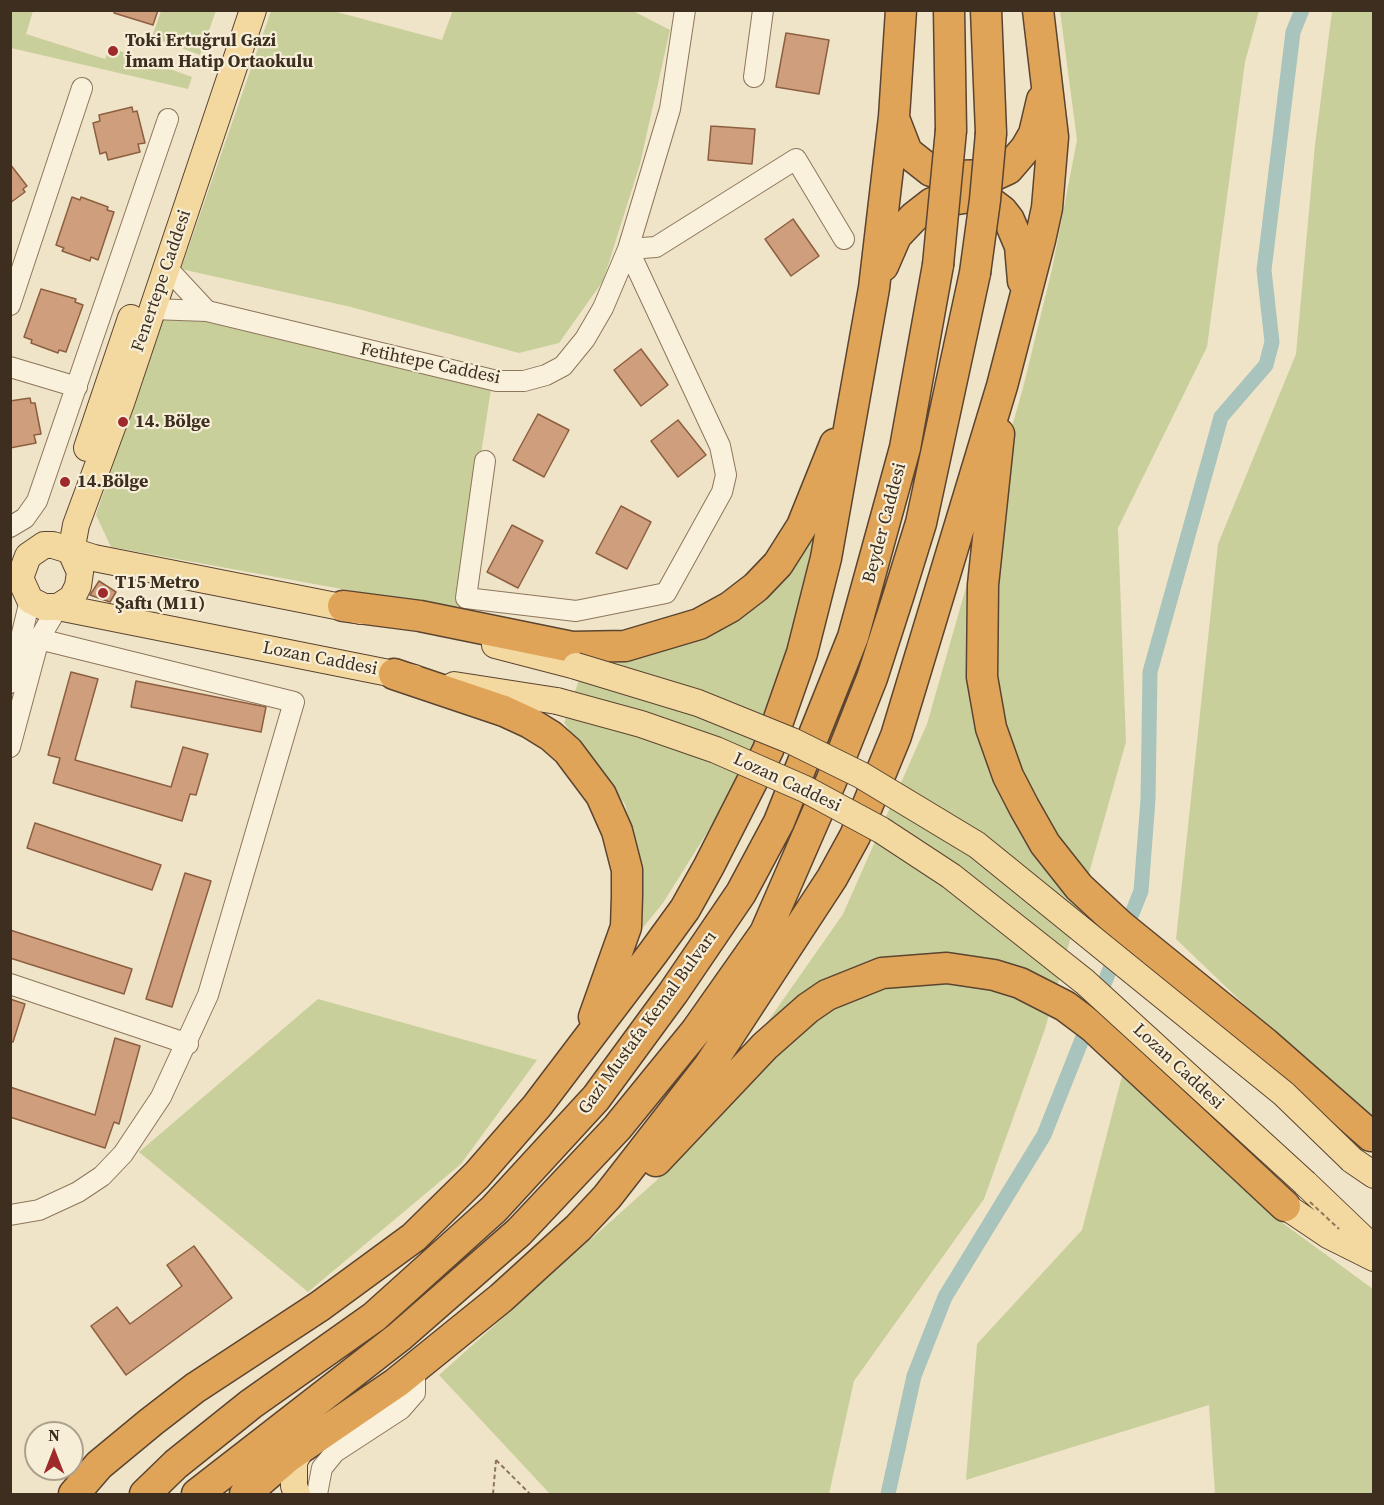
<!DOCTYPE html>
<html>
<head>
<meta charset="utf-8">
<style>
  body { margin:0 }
  #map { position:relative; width:1384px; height:1505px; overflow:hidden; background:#f0e4c8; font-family:"Source Serif 4",serif }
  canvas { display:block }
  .frame { position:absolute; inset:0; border:12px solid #3d2e20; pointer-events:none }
  .north { position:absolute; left:24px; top:1421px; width:60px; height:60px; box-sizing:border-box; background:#f7eed8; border:2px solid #ada18e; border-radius:50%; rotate:0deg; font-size:16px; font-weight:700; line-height:24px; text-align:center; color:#3d2e20 }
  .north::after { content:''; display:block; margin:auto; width:21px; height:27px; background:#9e2a2b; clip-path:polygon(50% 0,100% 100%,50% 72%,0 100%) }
</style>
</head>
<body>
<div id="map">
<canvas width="1384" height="1505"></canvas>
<div class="frame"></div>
<div class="north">N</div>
</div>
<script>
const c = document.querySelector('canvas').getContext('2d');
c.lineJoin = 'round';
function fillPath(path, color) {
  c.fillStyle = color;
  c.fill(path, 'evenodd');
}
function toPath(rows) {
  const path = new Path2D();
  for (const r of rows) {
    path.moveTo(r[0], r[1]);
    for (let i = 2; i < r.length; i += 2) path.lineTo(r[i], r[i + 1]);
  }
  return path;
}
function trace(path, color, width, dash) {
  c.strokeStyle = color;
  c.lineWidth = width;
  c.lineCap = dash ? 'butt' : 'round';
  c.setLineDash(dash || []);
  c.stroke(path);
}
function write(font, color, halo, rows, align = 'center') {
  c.font = font + ' "Source Serif 4",serif';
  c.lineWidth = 4.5;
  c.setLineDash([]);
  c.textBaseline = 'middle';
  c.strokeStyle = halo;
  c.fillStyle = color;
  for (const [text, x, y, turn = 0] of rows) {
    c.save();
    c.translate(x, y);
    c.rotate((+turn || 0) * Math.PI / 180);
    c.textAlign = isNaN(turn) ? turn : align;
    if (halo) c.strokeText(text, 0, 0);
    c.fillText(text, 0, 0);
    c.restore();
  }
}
fillPath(toPath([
  [11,10,33,11,26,34,105,59,109,47,192,77,188,89,11,48],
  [453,10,633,11,670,30,640,164,603,281,559,343,519,353,351,307,181,269,271,11,333,11,442,40],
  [161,11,216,11,200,55,152,37],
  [1060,11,1259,11,1245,62,1207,347,1118,528,1126,742,1045,1029,984,1199,854,1381,829,1494,550,1494,439,1375,657,1180,843,914,927,724,1023,388,1052,269,1077,140],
  [1332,11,1373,11,1373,1128,1176,939,1218,544,1296,354,1315,145],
  [164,312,491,389,457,610,111,547,96,515],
  [817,525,799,618,776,697,725,804,663,903,636,936,642,868,625,804,564,723,588,654,705,634],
  [318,999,537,1060,461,1164,308,1292,139,1152],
  [1122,1076,1269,1213,1373,1289,1373,1494,1215,1494,1209,1405,966,1480,977,1344,1082,1230]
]), '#c9cf9b');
trace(toPath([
  [888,1494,914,1376,945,1297,1044,1135,1141,891,1148,800,1150,672,1221,417,1266,365,1272,342,1264,270,1293,32,1302,10]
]), '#a9c4bc', 15);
const building = toPath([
  [115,10,158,10,153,25,114,13,115,10],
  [786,33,829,40,819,94,776,87,786,33],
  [132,107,133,112,137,111,145,143,138,144,140,152,108,160,106,152,100,154,93,123,100,121,99,115,132,107],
  [711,126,755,129,752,164,708,160,711,126],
  [10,164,27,186,23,189,25,192,10,203,10,164],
  [72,197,80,200,81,197,108,207,107,210,114,212,98,260,91,257,90,261,62,251,64,248,56,245,72,197],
  [793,219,819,256,791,276,765,239,793,219],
  [41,289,76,299,75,302,83,305,66,352,59,350,58,353,31,343,32,340,24,337,41,289],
  [641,349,668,385,641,406,614,370,641,349],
  [30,398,31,403,35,403,41,434,34,435,36,443,10,448,10,401,30,398],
  [538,414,569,430,544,477,513,460,538,414],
  [678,420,706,455,678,477,651,441,678,420],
  [621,506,651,522,627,569,596,553,621,506],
  [512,525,543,541,518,588,487,572,512,525],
  [99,581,116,592,110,602,90,595,99,581],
  [71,672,98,679,75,760,171,787,183,747,208,754,196,795,190,794,182,821,53,783,60,758,48,755,71,672],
  [136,681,266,707,261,732,131,707,136,681],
  [35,823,161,865,152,890,27,848,35,823],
  [185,873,211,881,172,1007,146,999,185,873],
  [10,930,132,969,124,994,10,958,10,930],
  [10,999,25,1004,13,1042,10,1042,10,999],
  [115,1038,140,1046,119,1124,114,1122,105,1148,10,1117,10,1087,95,1115,115,1038],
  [194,1246,232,1298,126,1375,91,1326,117,1307,130,1324,182,1286,167,1265,194,1246]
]);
fillPath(building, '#cf9f7d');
trace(building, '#8d5f41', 1.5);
const minor = toPath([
  [754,77,763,10],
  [166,267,207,311],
  [10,305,82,88],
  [152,309,207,311,497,381,524,381,546,375,563,366,585,339,603,308,628,249,670,109,685,10],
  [10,367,77,387],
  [485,461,466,598,576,611,666,593,722,492,726,475,720,446,628,249,656,247,796,159,844,239],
  [10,527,25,518,37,501,168,119],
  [10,683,30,600],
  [10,747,39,639,58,607],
  [10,984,188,1044],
  [10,1215,39,1210,78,1192,102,1176,123,1154,161,1097,208,995,294,702,39,639],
  [317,1494,322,1468,335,1452,401,1409,415,1393,415,1367]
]);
const major = toPath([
  [87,448,131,318],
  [71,552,76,525,121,403,253,10],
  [58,607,72,598,78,586,80,572,71,552],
  [361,611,94,558,53,545,44,545,28,556,20,578,30,600,44,607,58,607,414,678],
  [495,645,576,666],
  [454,685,557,701],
  [1352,1160,1374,1175],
  [1305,1183,1374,1249],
  [1285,1206,1328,1235,1374,1258],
  [297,1494,294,1486,294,1462,302,1447]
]);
const highway = toPath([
  [949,10,951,130],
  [986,10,991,133],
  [895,121,907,152,931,171,951,176,995,175,1008,169,1026,148,1034,134,1042,100],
  [883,266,896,236,914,217,932,203,970,197,990,202,1002,211,1009,220,1020,246,1023,281],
  [999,434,983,585,982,677,991,728,1008,776,1024,807,1045,844,1079,887,1121,926,1265,1043,1371,1136],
  [343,606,420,616,572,647,625,646,699,624,730,607,756,587,778,564,802,526,835,444],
  [394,674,504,711,530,723,551,736,568,751,601,795,617,831,627,870,627,896,626,927,594,1017],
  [656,1161,765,1046,808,1008,827,995,882,973,947,968,994,975,1020,983,1065,1006,1093,1027,1285,1206],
  [74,1494,99,1465,151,1422,195,1388,320,1306,414,1237,477,1175,537,1106,653,953,685,909,709,866,768,750,802,653,826,558,874,288,894,117,901,10],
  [145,1494,176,1464,251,1404,374,1317,494,1209,596,1098,673,993,741,893,779,822,853,637,905,448,938,265],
  [197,1494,399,1337,519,1232,617,1128,696,1031,765,933,832,779,872,678,899,594,921,523,975,273],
  [245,1494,288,1457,396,1383,501,1298,578,1228,607,1197,709,1066,832,878,855,836,896,736,1002,386,1040,240,1047,208,1053,137,1038,10]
]);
trace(minor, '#8d765c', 22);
trace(major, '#5b4430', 28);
trace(highway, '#5b4430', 33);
trace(toPath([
  [496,1460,530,1494],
  [493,1494,496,1460]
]), '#8d765c', 2, [4.5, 3]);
trace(minor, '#faf1dc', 20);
trace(major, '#f3d9a0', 26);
trace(highway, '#e0a458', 30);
const majorBridge = toPath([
  [576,666,698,703,792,741,861,775,977,845,1284,1094,1352,1160],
  [557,701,641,724,716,750,805,789,881,830,951,876,1085,982,1305,1183]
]);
const highwayBridge = toPath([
  [938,265,951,130],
  [975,273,985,200,991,133]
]);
trace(majorBridge, '#5b4430', 28, []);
trace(highwayBridge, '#5b4430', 33, []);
trace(toPath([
  [1310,1202,1339,1229]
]), '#8d765c', 2, [4.5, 3]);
trace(majorBridge, '#f3d9a0', 26);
trace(highwayBridge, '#e0a458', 30);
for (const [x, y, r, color] of [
  [113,51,6,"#9e2a2b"],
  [123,422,6,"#9e2a2b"],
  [65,482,6,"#9e2a2b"],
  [103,593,6,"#9e2a2b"]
]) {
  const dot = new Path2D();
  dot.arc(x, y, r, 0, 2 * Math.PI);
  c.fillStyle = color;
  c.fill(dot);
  trace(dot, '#f7eed8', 2);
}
write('bold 18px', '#3d2e20', '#f7eed8', [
  ["Toki Ertuğrul Gazi",125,41],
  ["İmam Hatip Ortaokulu",125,62],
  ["14. Bölge",135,422],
  ["14.Bölge",77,482],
  ["T15 Metro",115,583],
  ["Şaftı (M11)",115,604]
], 'left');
write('18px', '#3d2e20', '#f7eed8', [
  ["Fenertepe Caddesi",162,281,-71],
  ["Fetihtepe Caddesi",430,364,12],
  ["Beyder Caddesi",885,523,-75],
  ["Lozan Caddesi",320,659,11],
  ["Lozan Caddesi",787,783,25],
  ["Gazi Mustafa Kemal Bulvarı",648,1023,-54],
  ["Lozan Caddesi",1178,1067,43]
]);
</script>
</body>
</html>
